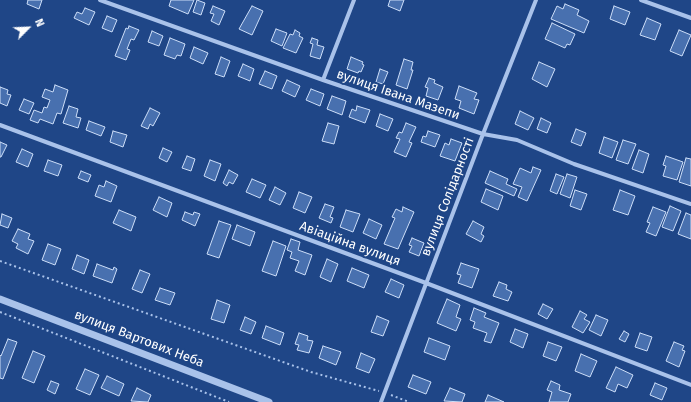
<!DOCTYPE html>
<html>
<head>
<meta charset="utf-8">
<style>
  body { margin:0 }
  #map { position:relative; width:691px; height:402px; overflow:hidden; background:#1f4687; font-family:"Fira Sans",sans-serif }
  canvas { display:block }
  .north { position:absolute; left:8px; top:8px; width:40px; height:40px; -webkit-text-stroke:3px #1f4687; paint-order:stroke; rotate:66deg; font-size:11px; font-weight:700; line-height:16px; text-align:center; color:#fff }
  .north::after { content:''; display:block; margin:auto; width:14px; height:18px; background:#fff; clip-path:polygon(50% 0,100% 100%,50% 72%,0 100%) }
</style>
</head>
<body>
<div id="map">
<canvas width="691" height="402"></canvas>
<div class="north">N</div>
</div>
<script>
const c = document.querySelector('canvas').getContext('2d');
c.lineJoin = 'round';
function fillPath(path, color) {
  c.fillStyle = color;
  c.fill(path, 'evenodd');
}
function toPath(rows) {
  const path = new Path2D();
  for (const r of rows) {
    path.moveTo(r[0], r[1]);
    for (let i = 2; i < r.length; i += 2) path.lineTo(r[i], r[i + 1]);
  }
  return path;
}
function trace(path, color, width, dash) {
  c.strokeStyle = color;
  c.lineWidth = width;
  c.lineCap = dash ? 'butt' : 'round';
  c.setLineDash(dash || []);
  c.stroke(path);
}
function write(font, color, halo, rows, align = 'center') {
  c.font = font + ' "Fira Sans",sans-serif';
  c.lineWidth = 4;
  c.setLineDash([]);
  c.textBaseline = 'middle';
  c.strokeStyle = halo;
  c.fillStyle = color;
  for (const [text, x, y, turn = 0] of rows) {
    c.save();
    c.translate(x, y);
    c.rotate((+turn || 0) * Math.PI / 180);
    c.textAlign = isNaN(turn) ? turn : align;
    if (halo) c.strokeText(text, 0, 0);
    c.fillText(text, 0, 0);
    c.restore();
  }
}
const building = toPath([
  [28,0,42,0,39,9,27,4,28,0],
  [171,0,194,0,188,14,169,6,171,0],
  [197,0,205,3,201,15,193,12,197,0],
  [390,0,404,0,400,11,388,6,390,0],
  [565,4,579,10,577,15,589,21,584,33,551,19,557,6,563,9,565,4],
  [213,6,225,11,219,25,211,21,214,14,210,13,213,6],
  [252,6,263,11,252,35,239,29,252,6],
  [614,6,630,12,625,25,610,19,614,6],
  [85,8,95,12,89,25,74,18,77,12,82,14,85,8],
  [107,16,117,20,112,32,102,28,107,16],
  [647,18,661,24,655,40,640,35,647,18],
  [552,23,575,34,570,45,567,44,565,48,545,39,552,23],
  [129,26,139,30,134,40,131,39,127,49,130,50,126,60,115,56,126,28,128,29,129,26],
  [276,29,287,33,282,46,271,41,276,29],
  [295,30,300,33,299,36,303,38,296,53,283,48,290,34,293,35,295,30],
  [679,30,691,35,682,56,670,51,679,30],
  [152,31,163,36,159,46,148,42,152,31],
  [170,38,185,44,181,56,177,55,175,59,164,55,170,38],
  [312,38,318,40,317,45,324,47,320,59,310,56,313,44,310,43,312,38],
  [194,47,208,53,203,64,190,58,194,47],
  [221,57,230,61,224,77,215,74,221,57],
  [351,57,363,62,362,64,364,65,361,72,359,71,358,73,347,69,351,57],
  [404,59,413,62,411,70,413,70,407,89,396,85,404,59],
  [539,62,555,69,547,87,532,79,539,62],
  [243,64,254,69,250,81,238,76,243,64],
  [380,69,388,72,383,84,376,82,380,69],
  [265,71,277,76,272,89,259,84,265,71],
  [429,78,435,80,434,83,443,87,438,100,426,96,428,88,425,87,429,78],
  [287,80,300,86,295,97,282,91,287,80],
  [55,85,68,90,61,114,57,113,53,124,40,119,38,123,30,120,34,110,42,113,44,107,47,108,50,100,42,97,45,89,53,92,55,85],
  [459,86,477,93,474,99,479,100,474,114,459,108,461,101,455,99,459,86],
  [0,87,8,90,7,94,11,95,7,106,0,103,0,87],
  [311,89,324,94,320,106,306,100,311,89],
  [332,96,346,101,342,115,327,109,332,96],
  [24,99,34,103,29,114,19,110,24,99],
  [69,106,78,109,76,117,81,118,78,128,63,123,69,106],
  [357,106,370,110,365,123,349,117,352,109,356,111,357,106],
  [150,108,160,113,153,126,150,124,148,129,141,126,150,108],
  [520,111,534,118,528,130,515,124,520,111],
  [380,114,393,119,388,131,376,126,380,114],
  [541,118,551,123,547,133,537,129,541,118],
  [89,121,105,127,101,136,86,130,89,121],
  [328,123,339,126,334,144,322,141,328,123],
  [406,123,416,127,409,142,412,143,406,157,394,152,400,139,396,138,399,132,402,133,406,123],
  [576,129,586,133,581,146,571,142,576,129],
  [113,131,127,135,123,147,110,142,113,131],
  [428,131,440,135,435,147,421,142,423,136,426,137,428,131],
  [604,137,618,142,612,158,599,153,604,137],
  [451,139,462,143,455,161,440,156,445,143,449,145,451,139],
  [623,140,636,144,628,164,616,160,623,140],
  [0,142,7,145,1,157,0,157,0,142],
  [163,148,172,152,167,162,159,158,163,148],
  [22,149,33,154,28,167,16,162,22,149],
  [639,150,649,154,643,173,632,169,639,150],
  [187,156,195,159,191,171,182,168,187,156],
  [666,156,683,162,677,180,663,176,666,166,663,165,666,156],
  [686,158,691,159,691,186,679,182,686,158],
  [48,160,62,165,58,176,44,171,48,160],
  [210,160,221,164,215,181,204,176,210,160],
  [533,167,541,170,527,201,518,197,522,187,513,184,520,168,531,173,533,167],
  [229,170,238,175,233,184,229,182,227,186,223,183,229,170],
  [81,171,91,175,88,182,78,178,81,171],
  [490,171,508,179,506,184,517,189,514,196,485,183,490,171],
  [556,174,564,177,557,194,550,191,556,174],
  [567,174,577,177,570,198,560,194,567,174],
  [252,179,266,185,260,198,246,192,252,179],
  [106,181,117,186,111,202,95,196,99,185,104,187,106,181],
  [275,187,286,193,280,205,269,200,275,187],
  [486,189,503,196,498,210,481,202,486,189],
  [575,190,587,194,581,210,570,206,575,190],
  [620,190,635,196,628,215,613,210,620,190],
  [299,192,312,197,305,213,293,208,299,192],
  [159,197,172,203,167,217,153,210,159,197],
  [325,204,334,207,330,217,333,218,331,223,319,218,325,204],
  [670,206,681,211,673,231,662,227,670,206],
  [403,207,414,212,398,249,384,244,395,218,392,217,396,209,402,212,403,207],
  [653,207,666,212,656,236,646,232,650,223,647,222,653,207],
  [119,210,136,217,131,231,113,223,119,210],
  [346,210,360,214,353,232,340,227,346,210],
  [185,212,193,215,194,212,200,214,195,226,182,220,185,212],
  [686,213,691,215,691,239,678,234,686,213],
  [2,214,12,218,8,228,0,225,2,214],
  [369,219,382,225,376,239,363,233,369,219],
  [219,221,231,225,219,258,207,254,219,221],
  [473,221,484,227,481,234,484,236,481,242,466,234,473,221],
  [237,225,255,232,250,246,232,239,237,225],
  [18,229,30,234,28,239,34,241,28,254,16,248,18,244,12,241,18,229],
  [412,238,424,243,419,256,409,252,412,246,409,245,412,238],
  [291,239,300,242,298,250,312,255,305,275,295,271,299,261,290,258,292,252,287,250,291,239],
  [273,241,286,246,276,276,262,271,273,241],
  [48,244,61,249,55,265,42,260,48,244],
  [77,255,89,260,84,274,72,269,77,255],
  [327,259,338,264,331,282,320,277,327,259],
  [461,263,479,269,472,288,458,283,461,275,457,274,461,263],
  [97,264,113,270,114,267,117,269,112,283,93,276,97,264],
  [352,268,369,275,364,288,347,281,352,268],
  [140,270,150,274,142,293,132,289,140,270],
  [391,279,404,285,399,298,385,292,391,279],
  [499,282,507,285,506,289,512,292,508,301,493,296,499,282],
  [160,288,175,293,170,305,155,300,160,288],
  [447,299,460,305,456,317,461,319,456,331,437,323,447,299],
  [217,300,230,305,224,323,211,319,217,300],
  [543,304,553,309,547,319,538,314,543,304],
  [474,308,486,313,484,317,499,323,491,343,484,341,487,333,473,328,475,322,470,320,474,308],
  [580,311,587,315,584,319,590,322,583,333,572,327,580,311],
  [596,315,608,320,601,336,589,330,596,315],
  [377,316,389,321,383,336,371,332,377,316],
  [245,317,256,322,251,334,240,330,245,317],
  [266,326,284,333,280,345,262,338,266,326],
  [515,329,528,334,523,348,510,342,515,329],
  [624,331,629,334,625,342,619,339,624,331],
  [299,333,308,336,307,340,313,341,309,353,297,350,299,345,295,344,299,333],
  [640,333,652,337,647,351,635,347,640,333],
  [429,338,450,346,445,360,424,352,429,338],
  [8,339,17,342,3,379,0,378,0,355,1,356,8,339],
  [548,342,562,347,556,361,543,356,548,342],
  [674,342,684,346,682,350,685,351,679,367,666,361,674,342],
  [323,346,341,352,336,365,319,358,323,346],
  [33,351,45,356,34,383,22,378,33,351],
  [361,353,375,359,369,373,356,368,361,353],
  [581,354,597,361,590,377,575,371,581,354],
  [616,367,633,375,627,388,618,384,615,392,606,388,616,367],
  [85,369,99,375,90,395,76,389,85,369],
  [413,375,431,382,426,394,408,387,413,375],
  [107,376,124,384,119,396,101,388,107,376],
  [51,381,59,384,55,394,47,390,51,381],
  [551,381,560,385,559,390,571,394,568,402,549,402,552,392,547,390,551,381],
  [655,383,667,388,662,400,650,395,655,383],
  [137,388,151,395,148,402,131,401,137,388],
  [450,388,465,394,462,402,444,401,450,388],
  [488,395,504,402,485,402,488,395]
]);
fillPath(building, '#4870af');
trace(building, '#cddef8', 1);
trace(toPath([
  [0,261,311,372,379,391],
  [0,312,229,402],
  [391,395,409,402]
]), '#a9c2ea', 2, [2, 3]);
trace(toPath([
  [100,0,323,80,483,134,517,140,574,164,691,204],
  [641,0,691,18],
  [323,80,354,0],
  [0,125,426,283,691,385],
  [381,402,483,134,536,0]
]), '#a9c2ea', 4);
trace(toPath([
  [0,299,269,402]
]), '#a9c2ea', 7);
write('13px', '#fff', '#1f4687', [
  ["вулиця Івана Мазепи",398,95,19],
  ["вулиця Солідарності",448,197,-69],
  ["Авіаційна вулиця",350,244,20],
  ["вулиця Вартових Неба",139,339,21]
]);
</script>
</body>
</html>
